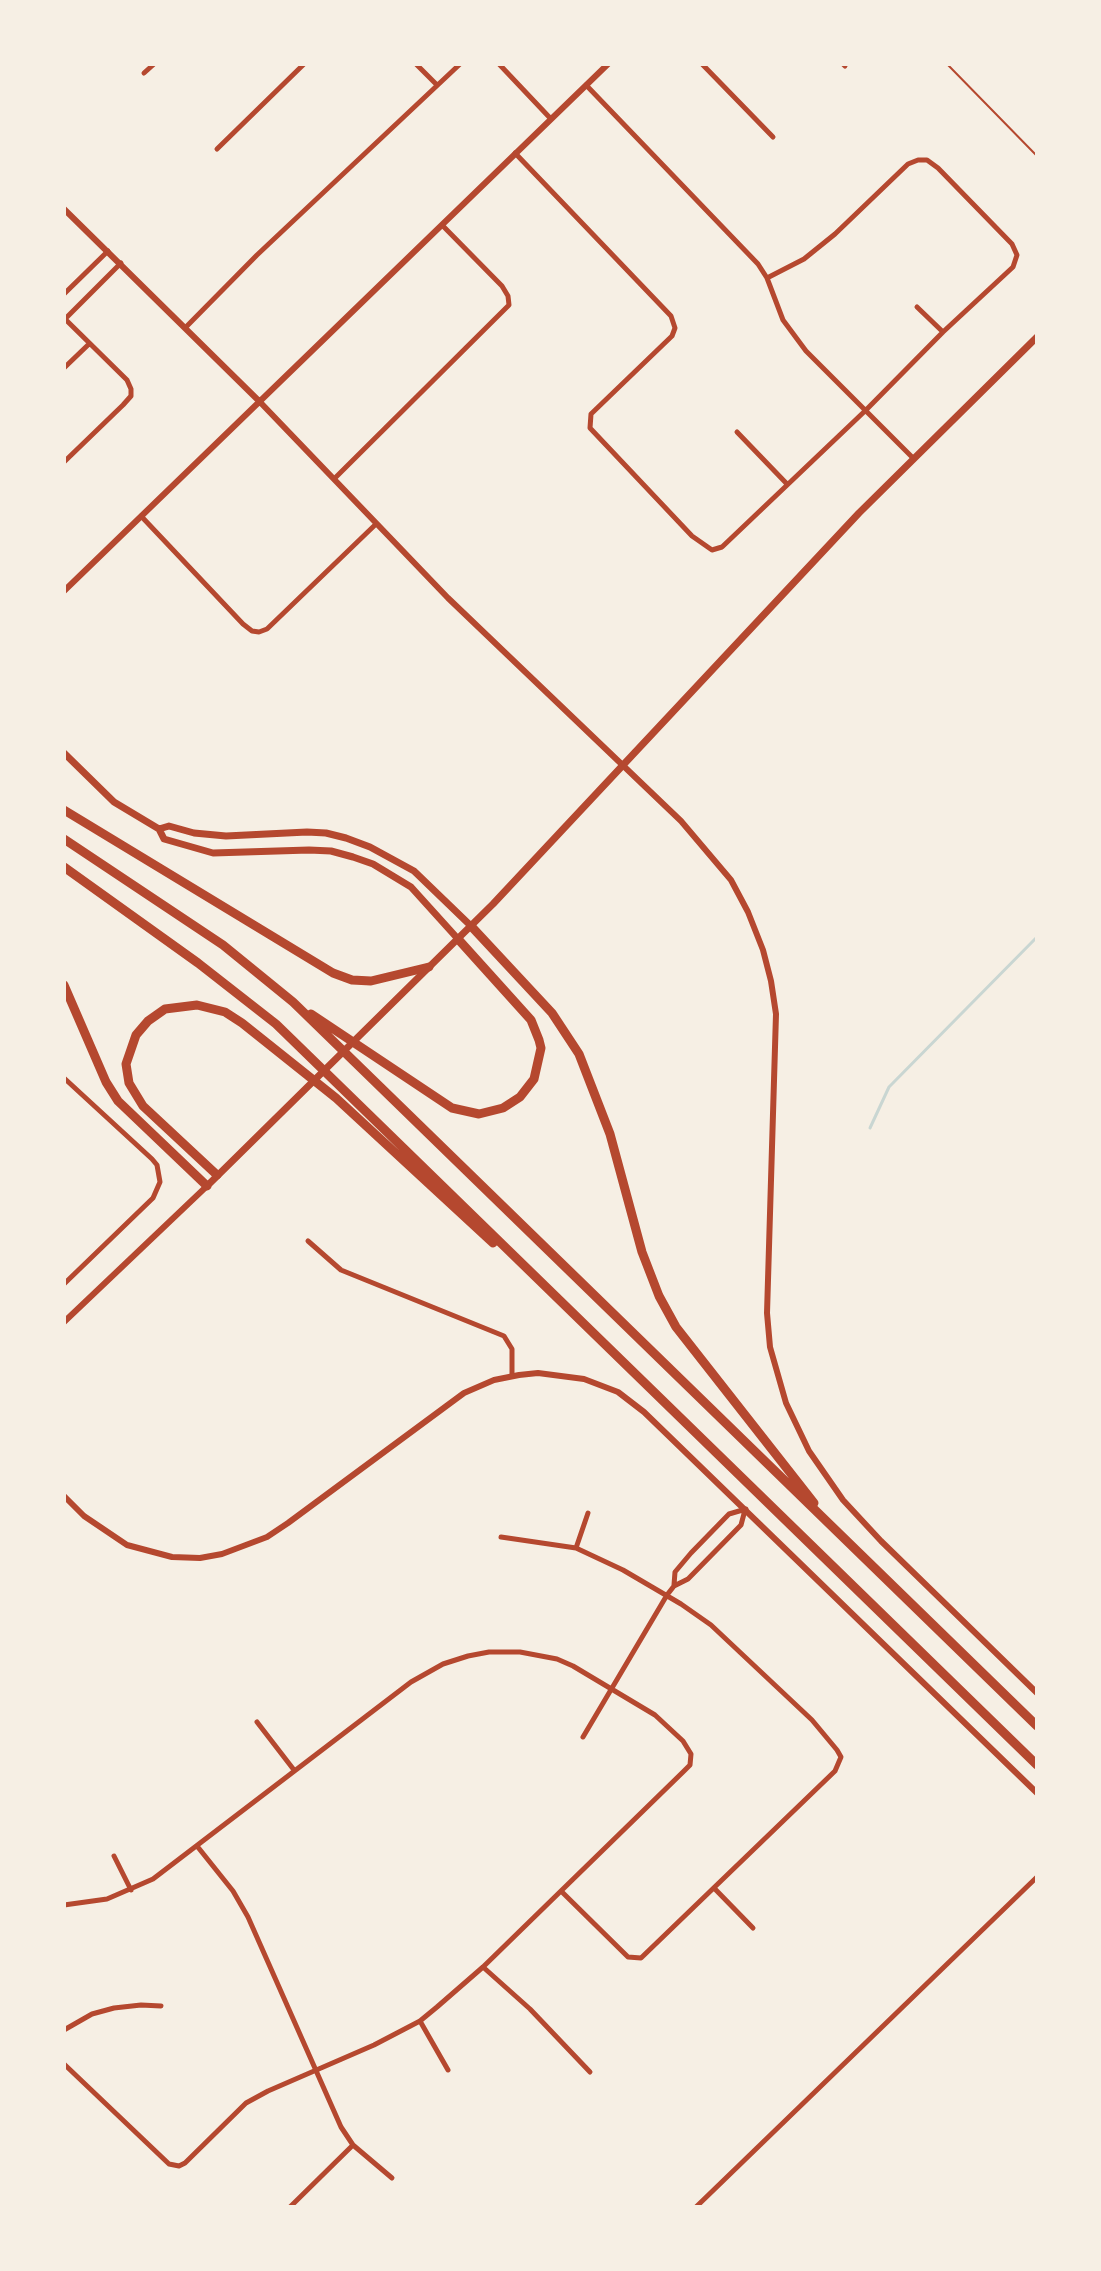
<!DOCTYPE html>
<html>
<head>
<meta charset="utf-8">
<style>
  body { margin:0 }
  #map { position:relative; width:1101px; height:2271px; overflow:hidden; background:#f6efe4; font-family:"Archivo Narrow",sans-serif }
  canvas { display:block }
  .frame { position:absolute; inset:0; border:66px solid #f6efe4; pointer-events:none }
</style>
</head>
<body>
<div id="map">
<canvas width="1101" height="2271"></canvas>
<div class="frame"></div>
</div>
<script>
const c = document.querySelector('canvas').getContext('2d');
c.lineJoin = 'round';
function toPath(rows) {
  const path = new Path2D();
  for (const r of rows) {
    path.moveTo(r[0], r[1]);
    for (let i = 2; i < r.length; i += 2) path.lineTo(r[i], r[i + 1]);
  }
  return path;
}
function trace(path, color, width, dash) {
  c.strokeStyle = color;
  c.lineWidth = width;
  c.lineCap = dash ? 'butt' : 'round';
  c.setLineDash(dash || []);
  c.stroke(path);
}
trace(toPath([
  [870,1128,889,1087,1037,937]
]), '#c9d6d2', 3);
trace(toPath([
  [947,64,1037,156]
]), '#b5482f', 2);
trace(toPath([
  [416,64,437,85],
  [499,64,551,119],
  [702,64,773,137],
  [843,64,845,66],
  [144,73,154,64],
  [586,85,758,264,767,278,783,320,806,351,913,458],
  [217,149,304,64],
  [515,153,671,316,675,328,672,336,591,414,590,428,692,536,712,550,722,547,866,410,943,332,1013,267,1017,255,1012,244,938,168,927,160,918,160,908,164,835,234,804,259,767,278],
  [64,294,108,251],
  [917,307,943,332],
  [64,318,127,380,131,389,131,396,123,405,64,462],
  [65,319,121,263],
  [186,327,257,255,460,64],
  [64,368,89,344],
  [737,432,787,484],
  [335,478,509,305,508,296,502,286,442,225],
  [141,516,243,624,252,631,259,632,267,629,376,524],
  [64,1078,152,1159,157,1165,160,1182,153,1198,64,1284],
  [308,1241,341,1270,504,1336,512,1349,512,1376],
  [501,1537,576,1548,623,1570,681,1604,711,1625,812,1720,837,1750,841,1757,835,1771,641,1958,628,1957,561,1891],
  [576,1548,588,1513],
  [674,1585,675,1572,691,1553,729,1514,746,1509],
  [257,1722,294,1770],
  [583,1737,667,1595,674,1586,688,1579,741,1525,745,1510],
  [197,1846,233,1891,248,1917,341,2127,353,2145,392,2178],
  [114,1856,131,1890],
  [714,1888,753,1928],
  [64,1905,107,1899,153,1879,411,1682,443,1664,468,1656,489,1652,520,1652,557,1659,573,1666,655,1715,683,1741,691,1754,690,1765,683,1772,483,1967,437,2007,420,2021,374,2045,268,2091,246,2103,185,2163,179,2166,169,2164,64,2064],
  [483,1967,530,2009,590,2072],
  [420,2021,448,2070],
  [64,2030,92,2014,114,2008,141,2005,161,2006],
  [290,2207,353,2145],
  [696,2207,1037,1877]
]), '#b5482f', 5);
trace(toPath([
  [64,209,259,401,448,598,681,821,731,880,748,912,763,950,771,981,776,1014,767,1313,770,1347,786,1403,809,1451,843,1500,881,1541,1037,1693],
  [64,591,608,64],
  [64,1322,207,1186],
  [64,1496,84,1516,127,1545,172,1557,200,1558,222,1554,267,1537,288,1523,464,1393,494,1380,519,1375,538,1373,584,1379,618,1392,644,1412,1037,1793]
]), '#b5482f', 6);
trace(toPath([
  [64,753,114,802,159,829,164,839,213,853,309,850,331,851,353,857,373,864,411,887,458,939],
  [159,829,169,826,194,833,226,836,307,832,326,833,346,838,370,847,414,871,471,926],
  [207,1186,493,904,859,513,1037,337]
]), '#b5482f', 7);
trace(toPath([
  [64,810,333,973,352,980,371,981,429,967],
  [64,839,223,945,293,1002,1037,1726],
  [64,867,198,963,276,1024,1037,1765],
  [471,926,552,1013,579,1054,610,1134,642,1252,659,1296,676,1327,814,1503],
  [64,985,106,1082,118,1101,207,1186],
  [311,1014,452,1108,479,1114,503,1108,520,1097,534,1079,541,1048,539,1040,531,1020,458,939],
  [217,1175,143,1106,129,1083,126,1064,136,1035,148,1021,165,1009,197,1005,225,1012,242,1023,336,1098,493,1243]
]), '#b5482f', 9);
</script>
</body>
</html>
